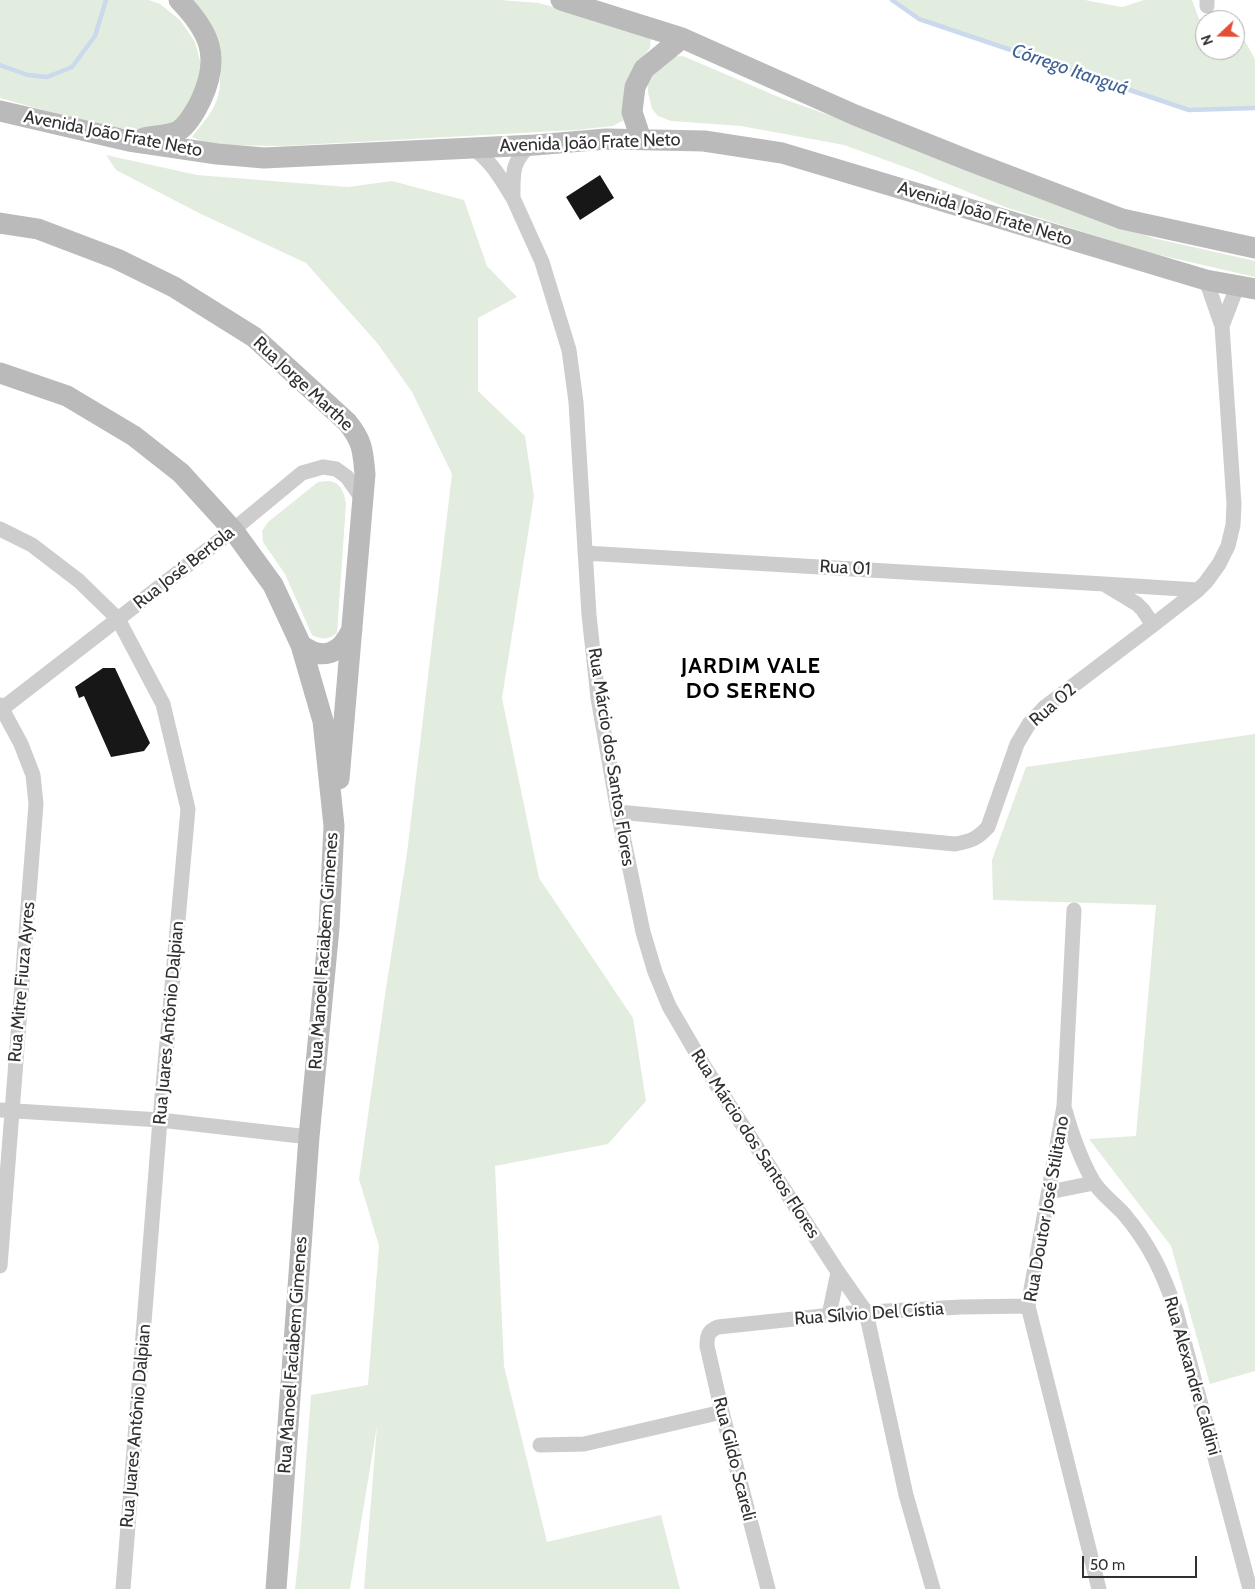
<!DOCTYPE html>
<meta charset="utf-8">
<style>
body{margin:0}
#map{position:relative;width:1255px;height:1589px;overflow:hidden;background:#fff;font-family:Cabin,sans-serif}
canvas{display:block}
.north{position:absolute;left:1195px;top:10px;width:50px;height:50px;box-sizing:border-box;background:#fff;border:1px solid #acacac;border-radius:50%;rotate:249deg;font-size:14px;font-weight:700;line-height:20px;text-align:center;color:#303030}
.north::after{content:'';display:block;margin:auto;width:18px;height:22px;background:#e44e36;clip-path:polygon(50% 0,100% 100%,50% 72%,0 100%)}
.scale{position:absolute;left:1082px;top:1556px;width:115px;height:22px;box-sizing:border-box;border:2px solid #303030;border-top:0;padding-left:6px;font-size:15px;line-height:18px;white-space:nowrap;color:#303030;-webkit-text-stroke:4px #fff;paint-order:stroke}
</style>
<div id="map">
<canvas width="1255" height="1589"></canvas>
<div class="north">N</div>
<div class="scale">50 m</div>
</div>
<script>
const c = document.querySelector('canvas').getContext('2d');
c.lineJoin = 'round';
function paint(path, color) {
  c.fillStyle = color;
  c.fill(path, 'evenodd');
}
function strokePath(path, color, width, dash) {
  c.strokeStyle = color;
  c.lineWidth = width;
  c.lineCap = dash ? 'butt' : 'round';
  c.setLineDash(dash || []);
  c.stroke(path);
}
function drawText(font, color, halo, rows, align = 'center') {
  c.font = font + ' Cabin,sans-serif';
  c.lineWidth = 5;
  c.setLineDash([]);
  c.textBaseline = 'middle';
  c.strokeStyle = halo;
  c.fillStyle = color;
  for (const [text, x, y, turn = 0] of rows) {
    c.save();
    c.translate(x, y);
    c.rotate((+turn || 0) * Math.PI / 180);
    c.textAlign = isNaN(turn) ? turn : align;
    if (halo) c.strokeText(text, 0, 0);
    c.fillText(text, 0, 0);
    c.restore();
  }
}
const green = new Path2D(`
 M0,0H149L160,4L180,20L195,42L200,61V83L195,99L173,123L142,131L96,125L0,98Z
 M193,0H500L539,3L651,34L650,48L632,70L626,119L613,126L576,130L284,146L211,145L192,137C200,126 211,115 216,102C230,70 205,30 193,0Z
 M892,0H1085L1122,7L1144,0H1192L1199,19L1208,20H1205V50H1235V23L1255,59V108L1189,110L919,19Z
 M683,56L781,98L963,163L1153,238L1255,261V277L1151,253L1077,230L1008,208L913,170L844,145L741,126L671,121L658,116L652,109L648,93V81L668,57Z
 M106,155L197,175L348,187L392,181L464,200L487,266L517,297L478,318V391L525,436L534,496L502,698L539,878L633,1018L646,1101L608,1144L495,1166L504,1366L547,1542L661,1515L680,1589H364L377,1426L350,1589H295L300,1543L311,1395L368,1385L379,1246L359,1179L385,995L407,853L452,474L412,392L378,344L306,263L201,214L116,170Z
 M328,481C341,482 344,492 346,504L337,633C328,640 322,640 312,635L285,574L263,542L262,531L268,522L318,482Z
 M1255,734V1371L1210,1384L1171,1246L1089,1139L1136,1136L1156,905L993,900L992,860L1026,767Z`);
const stream = new Path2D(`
 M892,0L919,19L1189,110L1255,108
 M0,65L28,75L47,77L72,67L95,36L106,0`);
const building = new Path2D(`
 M600,175L614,198L580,220L566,197Z
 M103,668H115L150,743L144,751L111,757L84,696L79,698L75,687Z`);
const street = new Path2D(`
 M1207,0V6
 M471,147C491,160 501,179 513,198C513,175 511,161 531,145
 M513,198L542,262L569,350L576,402L589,615L598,698L618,812L643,932L655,972L669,1006L704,1066L838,1272
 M1206,280L1222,326L1237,287
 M0,529L32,545L79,581L118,619L163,704L188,809L160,1120L123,1589
 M585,553L1104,584
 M1153,625L1143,610L1137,604L1104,584L1198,590
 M0,705L21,744L33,775L36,804L0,1266
 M3,708L233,530L302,473L323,467L336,469L347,477L363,500
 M618,812L955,844C971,841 977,839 988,827L1017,744L1029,724L1045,707L1153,625L1198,590L1206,582L1219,564L1228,546L1233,525L1234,504L1222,326
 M1074,910L1064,1106L1028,1306L1099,1589
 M0,1110L160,1120L309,1137
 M1065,1110C1072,1135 1080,1158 1093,1181C1100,1193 1114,1203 1124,1214C1150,1245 1163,1273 1176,1311L1250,1589
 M1049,1192L1094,1183
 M829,1315L838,1272L866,1312L906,1495L933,1589
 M540,1445L584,1444L722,1412
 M768,1589L722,1412L707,1346C707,1336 708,1331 718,1327L851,1313L961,1307L1028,1306`);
const secondary = new Path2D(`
 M561,0L682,38L855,115L970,161L1122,219L1255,248
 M0,111L129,141L217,154L264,158L535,145L606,139L704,141L782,153L1206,280L1255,289
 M144,138C153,136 171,135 178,131C187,126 197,109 201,100C221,57 210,32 179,0
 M641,139L632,112L635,87L644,69L682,38
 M0,223L38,229L117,259L174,287L254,337L347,422C362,440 363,450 365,474L339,779
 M0,373L67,396L134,436L181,473L233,530L273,585L301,645L323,721L334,826L329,928L309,1137L276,1589
 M301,645C324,662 341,653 352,629`);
const streetNames = [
 ["Avenida João Frate Neto",113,134,11],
 ["Avenida João Frate Neto",590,143,-2],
 ["Avenida João Frate Neto",985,214,17],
 ["Rua Jorge Marthe",303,384,43],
 ["Rua José Bertola",184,568,-38],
 ["Rua 01",845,568,3],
 ["Rua 02",1053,705,-41],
 ["Rua Márcio dos Santos Flores",611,757,81],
 ["Rua Manoel Faciabem Gimenes",324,951,-86],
 ["Rua Mitre Fiuza Ayres",22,982,-85],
 ["Rua Juares Antônio Dalpian",169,1023,-85],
 ["Rua Márcio dos Santos Flores",755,1144,57],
 ["Rua Doutor José Stilitano",1047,1209,-80],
 ["Rua Sílvio Del Cístia",869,1314,-4],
 ["Rua Manoel Faciabem Gimenes",293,1355,-86],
 ["Rua Alexandre Caldini",1192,1376,74],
 ["Rua Juares Antônio Dalpian",136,1426,-85],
 ["Rua Gildo Scareli",734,1459,76]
];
const waterNames = [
 ["Córrego Itanguá",1070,70,19]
];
const districtNames = [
 ["JARDIM VALE",751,667],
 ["DO SERENO",751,692]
];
paint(green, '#e3eddf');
strokePath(stream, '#cbd9ec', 4.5);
paint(building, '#171717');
strokePath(street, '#cdcdcd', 15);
strokePath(secondary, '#bababa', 21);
drawText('18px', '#303030', '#fff', streetNames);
drawText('italic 19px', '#3e6093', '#fff', waterNames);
c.letterSpacing = '1px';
drawText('bold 22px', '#000', '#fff', districtNames);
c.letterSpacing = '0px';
</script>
